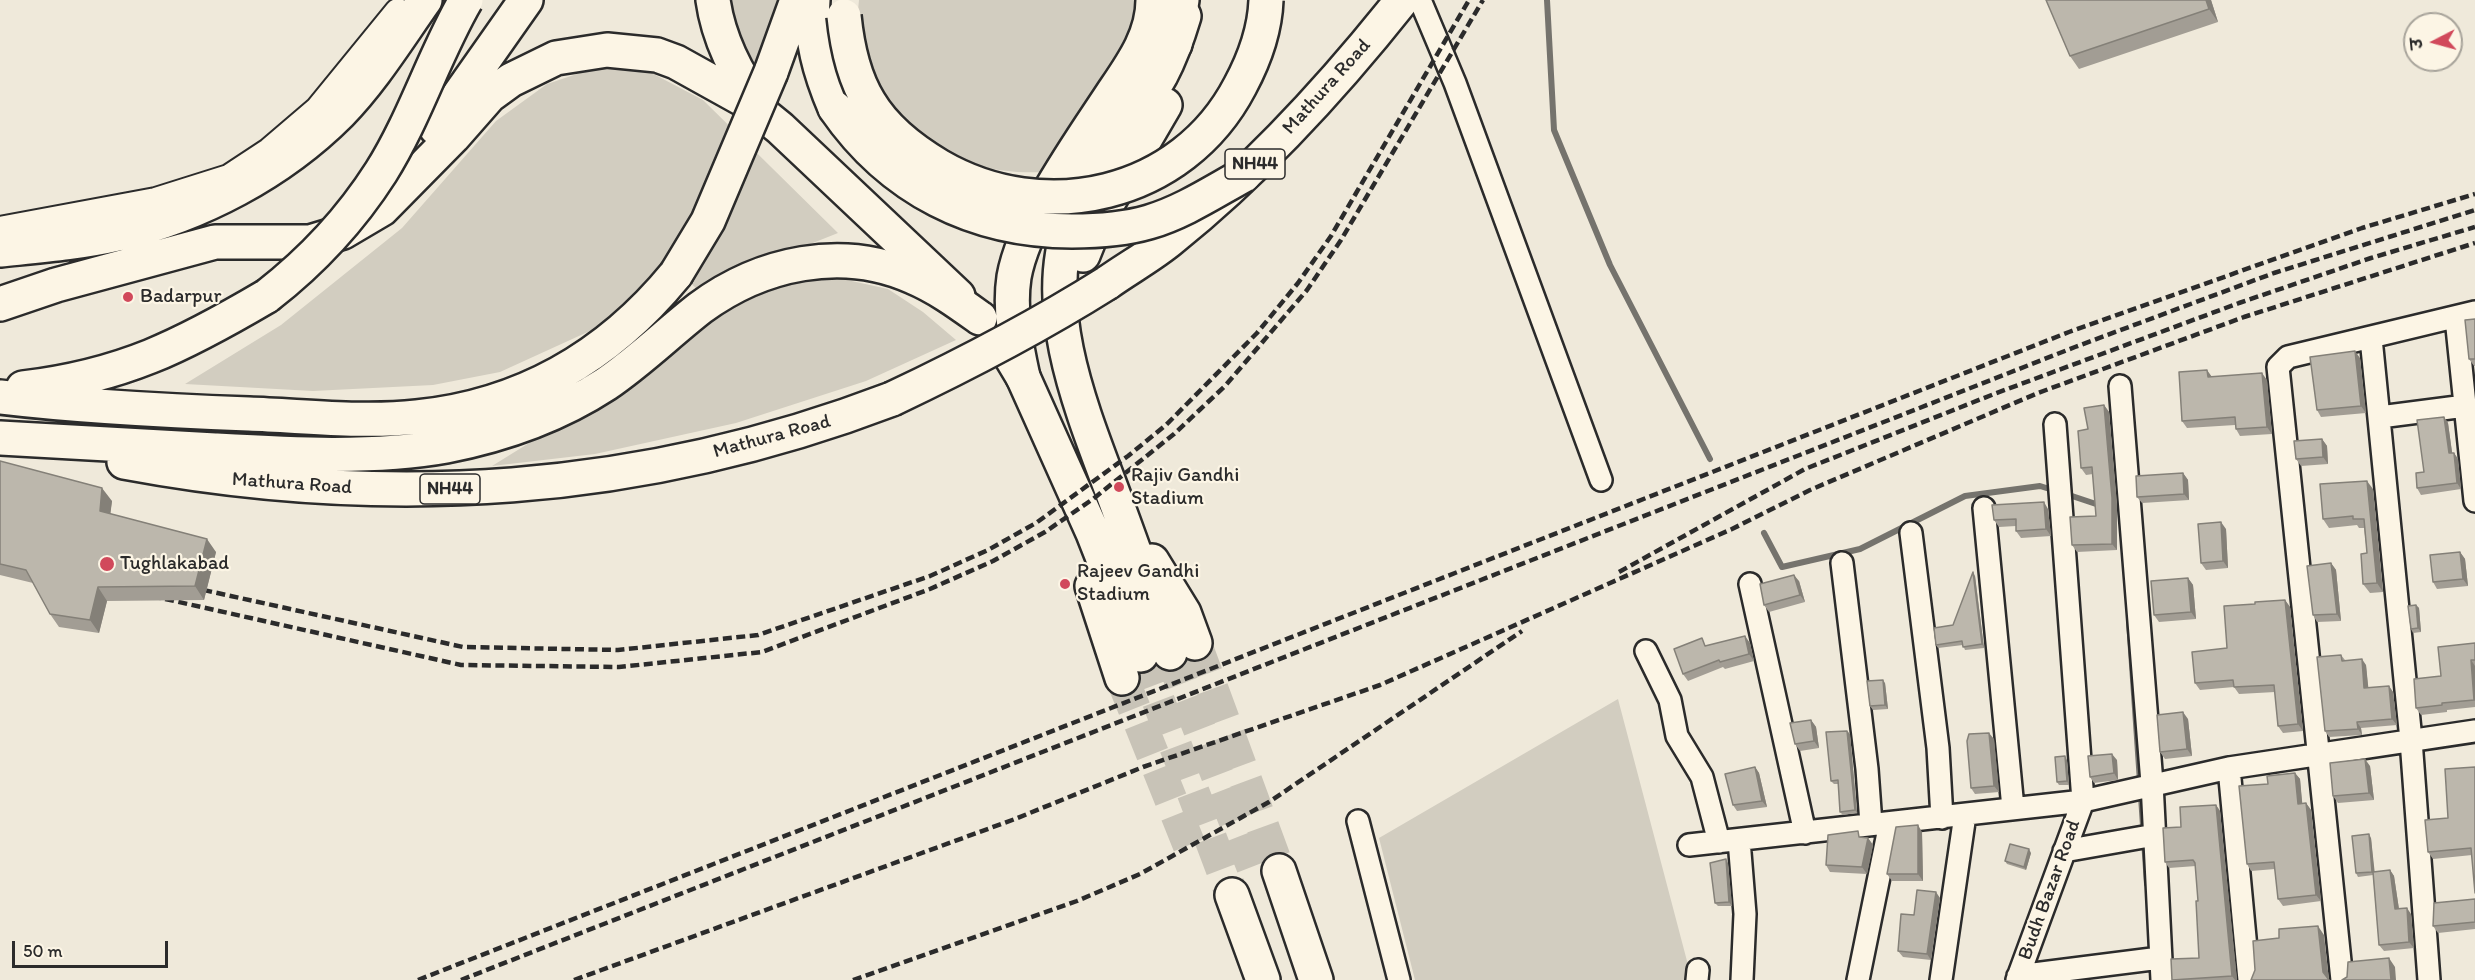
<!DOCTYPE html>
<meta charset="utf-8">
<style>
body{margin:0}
#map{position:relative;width:2475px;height:980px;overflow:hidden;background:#efe9da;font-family:Itim,"Playpen Sans Deva",sans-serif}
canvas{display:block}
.north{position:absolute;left:2403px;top:12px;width:60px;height:60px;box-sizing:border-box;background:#fcf5e5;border:2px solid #a8a49b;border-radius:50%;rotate:264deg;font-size:16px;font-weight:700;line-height:24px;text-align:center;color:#2b2b2b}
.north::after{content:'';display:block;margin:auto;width:21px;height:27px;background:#d1495b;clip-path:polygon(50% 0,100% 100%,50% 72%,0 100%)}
.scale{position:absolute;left:12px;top:941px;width:156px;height:27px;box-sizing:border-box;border:3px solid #2b2b2b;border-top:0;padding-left:8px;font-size:18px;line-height:21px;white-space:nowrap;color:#2b2b2b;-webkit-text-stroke:4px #fcf5e5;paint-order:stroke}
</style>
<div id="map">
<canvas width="2475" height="980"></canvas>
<div class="north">उ</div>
<div class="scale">50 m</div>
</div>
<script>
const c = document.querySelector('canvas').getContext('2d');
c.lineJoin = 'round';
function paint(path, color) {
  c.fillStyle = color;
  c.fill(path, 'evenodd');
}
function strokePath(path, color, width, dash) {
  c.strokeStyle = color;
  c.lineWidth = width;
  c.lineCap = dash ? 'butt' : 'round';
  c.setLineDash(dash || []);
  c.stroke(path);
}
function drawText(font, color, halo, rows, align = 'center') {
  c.font = font + ' Itim,sans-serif';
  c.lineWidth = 4.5;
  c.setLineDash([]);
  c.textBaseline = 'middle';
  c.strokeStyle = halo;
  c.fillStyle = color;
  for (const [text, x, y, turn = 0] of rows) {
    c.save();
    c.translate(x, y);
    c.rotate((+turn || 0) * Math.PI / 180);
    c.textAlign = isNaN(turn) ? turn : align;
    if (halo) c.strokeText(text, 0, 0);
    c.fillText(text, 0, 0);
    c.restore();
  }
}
const green = new Path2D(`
 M726,0H782L756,72L735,34Z
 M859,0H1139C1137,49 1074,129 1047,172C1022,173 998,172 974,164C906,142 850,73 859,0Z
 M601,66L644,69L703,100L838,233L697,289L666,261L625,310L592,330L500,372L433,385L313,391L185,384L281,325L402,228L496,121L547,84Z
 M838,278L888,289L923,312L956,340L866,381L736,423L595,454L492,466L600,399L740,298L789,283Z
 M1618,699L1692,980H1415L1379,838Z`);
const stream = new Path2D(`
 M1547,0L1554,130L1610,265L1710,459
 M2066,494L2102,506
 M1764,533L1782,567L1860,549L1965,496L2040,486L2056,491
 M2129,621L2147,884`);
const primaryTunnel = new Path2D(`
 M1195,643L1279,871
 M1170,653L1258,880
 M1141,655L1232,895
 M1122,678L1194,857`);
const minor = new Path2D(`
 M1420,0L1455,83L1601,480
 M2456,318L2475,501
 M2371,338L2411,740L2429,980
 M2120,386L2152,783L2162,980
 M2380,417L2465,406
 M1984,508L2013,808
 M1911,533L1938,748L1942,818
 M1842,563L1867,769L1871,824
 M1750,584L1805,833
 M1646,651L1670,700L1677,736L1702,777L1719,842
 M2229,768L2249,980
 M1358,821L1399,980
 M1739,840L1745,914L1742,980
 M1689,845L2083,801L2229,768L2475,731
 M2064,851L2155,835
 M2018,976L2160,958
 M1697,980L1698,970
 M1858,980L1890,823
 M1941,980L1965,815
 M2017,980L2083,801L2055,424
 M2342,980L2278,367L2288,357L2475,312`);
const tertiary = new Path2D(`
 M0,230L156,201L229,178L270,151L318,110L398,12`);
const primary = new Path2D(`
 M713,0C718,36 736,76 760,104
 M436,128L526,0
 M0,250C39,246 79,243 118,234C200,215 280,173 340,113C373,79 398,38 425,0
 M1083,255L1095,225L1165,105
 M0,304L56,285L215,242H310L343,232L382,209L453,137L489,96L511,80L556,58L607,50L657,55L676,62L748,102L780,128L958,296
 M1008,352L1023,377L1093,533L1141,655
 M1152,561L1184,613L1195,643
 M1092,586L1122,678
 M1170,653C1153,604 1136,556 1118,507C1087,422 1037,313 1071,222C1092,169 1133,125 1161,75C1171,56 1178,36 1184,16
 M1279,871L1316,980
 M1232,895L1263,980`);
const trunk = new Path2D(`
 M813,0C810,38 820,73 835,108
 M1175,44L1182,0
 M771,72L797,0
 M1107,283C1128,268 1152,255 1171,239C1258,169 1333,87 1402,0
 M1023,377C1016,345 1009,310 1014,277C1024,220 1082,140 1114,91C1133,63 1153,35 1153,0
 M23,388C123,376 182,346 267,296
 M0,397C83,407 166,411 249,414C305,416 362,423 417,417C524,406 609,356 676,274
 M0,438C72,442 143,446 215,450C287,454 375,459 446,446C503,435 557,416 606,384C640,361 668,333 700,308C761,263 842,245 913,277C937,287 959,303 980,318
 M124,462C387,511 641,495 892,399`);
const rail = new Path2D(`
 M1619,572L1805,469L1994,394L2239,303L2371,258L2475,227
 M190,587L463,647L618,650L758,635L930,576L988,550L1036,523L1128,456L1166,425L1257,333L1298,283L1331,236L1469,0
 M152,596L461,665L619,667L762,652L930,589L993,561L1045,532L1093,499L1174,434L1225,386L1307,290L1341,240L1483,0
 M418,980L2069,332L2362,228L2475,194
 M461,980L2075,347L2274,273L2475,210
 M574,980L1015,819L1143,767L1380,685L1732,529L1810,490L2038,393L2244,317L2475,243
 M853,980L1077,901L1140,874L1269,802L1522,631`);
const trunkBridge = new Path2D(`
 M844,16C847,46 853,76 869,102C885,129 912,150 939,166C1044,227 1182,197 1240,86C1254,60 1265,30 1266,0
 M835,108C891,189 974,231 1072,231C1097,231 1125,229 1149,222C1183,212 1213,192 1244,175
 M676,274L708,221L771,72
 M267,296C312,261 351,219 381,172C415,118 434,55 466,0
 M892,399C966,364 1037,327 1107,283`);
const wall = new Path2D(`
 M2046,0H2211L2218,22L2079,69L2070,56Z
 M2475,319V366H2474L2469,359Z
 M2360,358L2366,413L2321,417L2317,410Z
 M2267,380L2272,434L2240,436L2236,429L2235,425L2187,428L2182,421Z
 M2104,405L2109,412L2117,505V550L2077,552L2072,545L2096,516L2093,474L2086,475L2081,468L2088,429Z
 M2444,417L2448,423L2452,453H2454L2458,459L2461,489L2421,495L2417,488L2424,472Z
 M2322,439L2327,446L2328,464L2301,466L2296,459Z
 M0,461L112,501L110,514L216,552L204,600L107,601L99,633L59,627L50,614L33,583L0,575Z
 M2183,473L2188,480L2189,500L2142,503L2137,497Z
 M2373,489L2383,592L2370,593L2363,584L2367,553L2364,528H2359L2357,525L2329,528L2323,519Z
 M2048,509L2051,536L2021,538L2016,531V526L1999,527L1994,520Z
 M2226,529L2228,568L2206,570L2201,563Z
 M2460,552L2465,559L2468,586L2437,589L2433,582Z
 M2331,563L2336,570L2341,621L2317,622L2313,615Z
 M1975,576L1984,648L1965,650L1963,645L1938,648L1936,645L1953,625Z
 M2188,578L2193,585L2196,619L2159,622L2154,615Z
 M1799,581L1805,602L1769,612L1764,605Z
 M2285,600L2290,607L2303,731L2283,733L2278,726L2275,692L2239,694L2234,687L2200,690L2195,683L2227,648L2255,604Z
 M2416,605L2419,608L2421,632L2413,633L2411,629Z
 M1750,643L1754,661L1725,669L1723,667L1688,681L1683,674L1707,646Z
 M2475,643V707L2447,710V712L2421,715L2416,708L2441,676Z
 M2341,655L2345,660L2366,665L2368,688L2389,686L2393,692L2397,725L2361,728L2362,735L2329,737L2325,731Z
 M1885,683L1888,709L1873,710L1870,706Z
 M2188,719L2192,756L2165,759L2160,752Z
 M1811,720L1816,727L1819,748L1800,751L1795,744Z
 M1847,731L1850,734L1857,813L1843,815L1840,812L1839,784H1834L1831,781Z
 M1994,739L1999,792L1975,794L1971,788Z
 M2067,760L2069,785H2059L2057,782Z
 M2117,760L2118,780L2094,783L2090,777Z
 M2370,766L2374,800L2338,803L2333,796Z
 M1755,767L1759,773L1767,807L1737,811L1733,805Z
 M2475,767L2472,855L2433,859L2428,852L2448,818Z
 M2295,773L2300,779L2302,804L2306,803L2311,810L2321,901L2283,906L2278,899L2275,869L2251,871L2247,864L2268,784Z
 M2216,805L2220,811L2237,980H2173L2199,958L2198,901L2196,866L2169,868L2165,862L2181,827Z
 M1922,832L1923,881H1892L1887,874Z
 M1862,838H1868L1873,845L1867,874L1830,872L1826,865Z
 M2371,838L2374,872L2390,870L2394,876L2399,909L2411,914L2414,948L2384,951L2379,945L2373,875L2358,877L2356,873Z
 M2031,853L2026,870L2007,864L2005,861Z
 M1728,863L1732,906H1718L1715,903Z
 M1940,898L1931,960L1903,957L1898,951L1914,915Z
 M2475,899V929L2438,933L2433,926Z`);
const shadedWall = new Path2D(`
 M2206,0H2211L2218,22L2209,9Z
 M2355,351L2360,358L2366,413L2361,406Z
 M2207,370L2212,377H2208Z
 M2262,373L2267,380L2272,434L2267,427Z
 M2104,405L2109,412L2117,505V550L2112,544Z
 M2444,417L2448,423L2453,459L2449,453Z
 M2322,439L2327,446L2328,464L2323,457Z
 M2454,453L2458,459L2461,489L2457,483Z
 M2183,473L2188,480L2189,500L2184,494Z
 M2367,481L2373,489L2383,592L2377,583Z
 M102,488L112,501L109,525L100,511Z
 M2044,502L2048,509L2051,536L2046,529Z
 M2221,522L2226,529L2228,568L2223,561Z
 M207,539L216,552L204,600L195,586Z
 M2460,552L2465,559L2468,586L2463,579Z
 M2331,563L2336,570L2341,621L2337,614Z
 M1973,572L1975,576L1984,648L1982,644Z
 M1794,575L1799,581L1805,602L1800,595Z
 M2188,578L2193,585L2196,619L2191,612Z
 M98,587L107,601L99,633L90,620Z
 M2285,600L2290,607L2303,731L2298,724Z
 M2416,605L2419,608L2421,632L2418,628Z
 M1745,636L1750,643L1754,661L1749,654Z
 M2362,659L2366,665L2369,694L2364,688Z
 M2471,660L2475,666V701L2474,700Z
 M1883,680L1885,683L1888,709L1885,705Z
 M2389,686L2393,692L2397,725L2392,719Z
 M2183,712L2188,719L2192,756L2187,749Z
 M1811,720L1816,727L1819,748L1814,741Z
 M2357,722L2361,728L2362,735L2358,729Z
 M1847,731L1850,734L1857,813L1855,810Z
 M1989,733L1994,739L1999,792L1994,786Z
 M2112,754L2117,760L2118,780L2114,773Z
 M2065,756L2067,760L2069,785L2067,781Z
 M2365,759L2370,766L2374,800L2369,793Z
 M1755,767L1759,773L1767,807L1762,801Z
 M2295,773L2300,779L2303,811L2298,804Z
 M2306,803L2311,810L2321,901L2316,895Z
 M2216,805L2220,811L2237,980H2235L2232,976Z
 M1918,825L1922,832L1923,881L1918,874Z
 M2369,834L2371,838L2375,875L2372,872Z
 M1868,838L1873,845L1867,874L1862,867Z
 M2029,849L2031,853L2026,870L2024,867Z
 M1726,859L1728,863L1732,906L1729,902Z
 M2390,870L2394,876L2400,916L2395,909Z
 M1936,892L1940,898L1931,960L1927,954Z
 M2407,908L2411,914L2414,948L2409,942Z
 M2318,926L2324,935L2329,980L2323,972Z
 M2389,958L2395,967L2396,980H2391Z`);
const building = new Path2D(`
 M2046,0H2206L2209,9L2070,56Z
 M2475,319V359H2469L2465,320Z
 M2355,351L2361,406L2317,410L2310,357Z
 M2207,370L2208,377L2262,373L2267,427L2236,429L2235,417L2182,421L2179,372Z
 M2104,405L2112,498V544L2072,545L2070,517L2096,516L2092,467L2081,468L2078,431L2088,429L2084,408Z
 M2444,417L2449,453H2454L2457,483L2417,488L2416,473L2424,472L2417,420Z
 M2322,439L2323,457L2296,459L2294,441Z
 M0,461L102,488L100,511L207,539L195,586L98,587L90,620L50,614L26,570L0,564Z
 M2183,473L2184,494L2137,497L2136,476Z
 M2367,481L2377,583L2363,584L2361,554L2367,553L2364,519H2353V516L2323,519L2320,484Z
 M2044,502L2046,529L2016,531V519L1994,520L1992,505Z
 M2221,522L2223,561L2201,563L2198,524Z
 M2460,552L2463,579L2433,582L2430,555Z
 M2331,563L2337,614L2313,615L2307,566Z
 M1973,572L1982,644L1963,647L1962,641L1936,645L1934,628L1953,625Z
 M1794,575L1800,595L1764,605L1760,584Z
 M2188,578L2191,612L2154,615L2151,581Z
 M2285,600L2298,724L2278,726L2274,685L2234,687L2233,680L2195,683L2192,652L2227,648L2224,606L2255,604V602Z
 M2416,605L2418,628L2411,629L2408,606Z
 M1745,636L1749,654L1720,662L1719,660L1683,674L1674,649L1702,638L1705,646Z
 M2475,643V660H2471L2474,700L2442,703V705L2416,708L2414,679L2441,676L2438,647Z
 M2341,655L2342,661L2362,659L2364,688L2389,686L2392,719L2357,722L2358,729L2325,731L2317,657Z
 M1883,680L1885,705L1870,706L1867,681Z
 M2183,712L2187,749L2160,752L2157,715Z
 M1811,720L1814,741L1795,744L1790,723Z
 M1847,731L1855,810L1840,812L1838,780L1831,781L1826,732Z
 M1989,733L1994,786L1971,788L1967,741L1969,734Z
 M2112,754L2114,773L2090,777L2088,756Z
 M2065,756L2067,781L2057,782L2055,757Z
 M2365,759L2369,793L2333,796L2330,763Z
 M1755,767L1762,801L1733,805L1725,774Z
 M2475,767V893L2471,848L2428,852L2425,820L2448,818L2445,769Z
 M2295,773L2298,804L2306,803L2316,895L2278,899L2274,862L2247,864L2239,786L2268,784L2267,776Z
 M2216,805L2232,976L2172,980L2171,959L2199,958L2196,901H2198L2195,863L2193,860L2165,862L2163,828L2181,827L2180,807Z
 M1918,825V874H1887L1896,827Z
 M1858,831L1859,837L1868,838L1862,867L1826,865L1828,835Z
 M2369,834L2372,872L2356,873L2352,836Z
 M2010,844L2029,849L2024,867L2005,861Z
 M1726,859L1729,902L1715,903L1710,863Z
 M2390,870L2395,909L2407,908L2409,942L2379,945L2373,872Z
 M1917,890L1936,892L1927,954L1898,951L1901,914L1914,915Z
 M2475,899V922L2433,926L2434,903Z
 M2318,926L2323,972L2329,980H2251L2255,970L2253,941L2279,938V929Z
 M2389,958L2391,980H2342L2347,977L2348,962Z`);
const markers = [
 [128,297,6,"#d1495b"],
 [1119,487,6,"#d1495b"],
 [107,564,8,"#d1495b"],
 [1065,584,6,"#d1495b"]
];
const shields = [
 [1255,164,60],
 [450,489,60]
];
const shieldNames = [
 ["NH44",1255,164],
 ["NH44",450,489]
];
const streetNames = [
 ["Mathura Road",1327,87,-48],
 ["Mathura Road",772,437,-15],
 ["Mathura Road",292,484,4],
 ["Budh Bazar Road",2050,890,-70]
];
const poiNames = [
 ["Badarpur",140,297],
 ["Rajiv Gandhi",1131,476],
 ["Stadium",1131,499],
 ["Tughlakabad",120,564],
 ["Rajeev Gandhi",1077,572],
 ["Stadium",1077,595]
];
paint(green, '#d2cdc0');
strokePath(stream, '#75736d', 6);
strokePath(primaryTunnel, '#c8c3b7', 33, [33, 16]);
strokePath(minor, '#2b2b2b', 26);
strokePath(tertiary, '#2b2b2b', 30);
strokePath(primary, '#2b2b2b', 38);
strokePath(trunk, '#2b2b2b', 38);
strokePath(minor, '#fcf5e5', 21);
strokePath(tertiary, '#fcf5e5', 26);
strokePath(primary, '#fcf5e5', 33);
strokePath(trunk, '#fcf5e5', 33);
strokePath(rail, '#2b2b2b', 4.5, [9, 4.5]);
strokePath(trunkBridge, '#2b2b2b', 38, []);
strokePath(trunkBridge, '#fcf5e5', 33);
paint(wall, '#a29d94');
paint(shadedWall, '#848078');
paint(building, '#bcb7ac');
strokePath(building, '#848078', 1.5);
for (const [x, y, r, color] of markers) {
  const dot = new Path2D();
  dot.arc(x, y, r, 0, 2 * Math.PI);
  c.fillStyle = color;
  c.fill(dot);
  strokePath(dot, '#fcf5e5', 2);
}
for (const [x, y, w] of shields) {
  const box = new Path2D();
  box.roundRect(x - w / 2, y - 15, w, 30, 4.5);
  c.fillStyle = '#fcf5e5';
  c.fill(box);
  strokePath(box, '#2b2b2b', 1.5);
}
drawText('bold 18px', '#2b2b2b', null, shieldNames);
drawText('20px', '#2b2b2b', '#fcf5e5', streetNames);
drawText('20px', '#2b2b2b', '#fcf5e5', poiNames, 'left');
</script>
